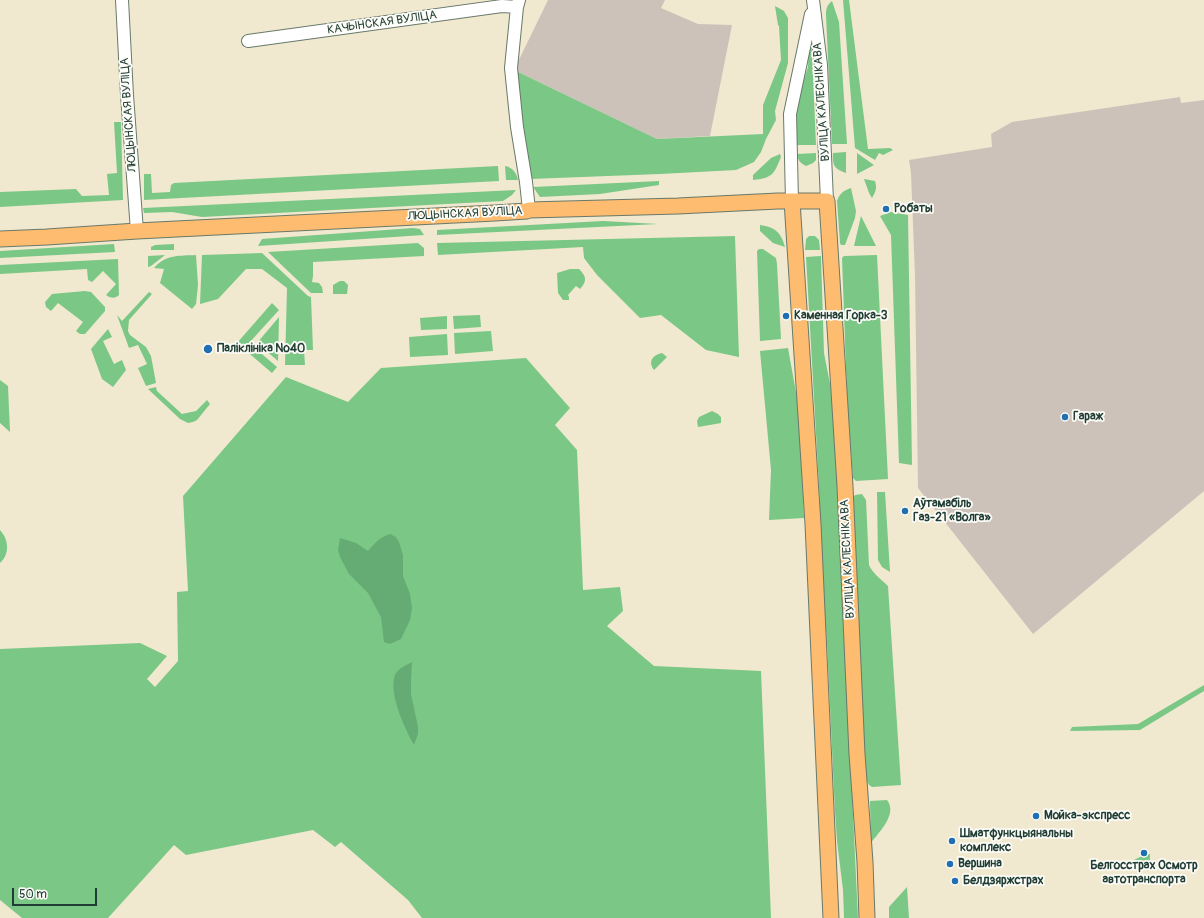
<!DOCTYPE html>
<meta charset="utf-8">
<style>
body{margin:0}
#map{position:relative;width:1204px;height:918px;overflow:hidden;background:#f0e9cf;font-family:Pangolin,sans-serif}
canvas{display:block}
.scale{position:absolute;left:12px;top:888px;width:85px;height:18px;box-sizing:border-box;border:2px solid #1f3d34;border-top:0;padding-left:5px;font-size:12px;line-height:14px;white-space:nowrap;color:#1f3d34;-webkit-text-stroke:3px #fdfcf7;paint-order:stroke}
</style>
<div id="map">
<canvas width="1204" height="918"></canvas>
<div class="scale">50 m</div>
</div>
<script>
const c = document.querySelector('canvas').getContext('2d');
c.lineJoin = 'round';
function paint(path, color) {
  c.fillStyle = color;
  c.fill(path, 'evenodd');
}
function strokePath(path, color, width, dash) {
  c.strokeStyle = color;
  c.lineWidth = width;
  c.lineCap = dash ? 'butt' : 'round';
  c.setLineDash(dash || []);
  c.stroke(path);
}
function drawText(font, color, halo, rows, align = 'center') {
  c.font = font + ' Pangolin,sans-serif';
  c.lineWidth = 3.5;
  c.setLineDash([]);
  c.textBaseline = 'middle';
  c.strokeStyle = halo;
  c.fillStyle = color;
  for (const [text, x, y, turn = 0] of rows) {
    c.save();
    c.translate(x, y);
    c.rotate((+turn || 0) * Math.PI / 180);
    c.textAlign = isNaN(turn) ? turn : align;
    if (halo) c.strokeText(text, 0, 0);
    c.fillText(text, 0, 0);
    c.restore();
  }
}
const industrial = new Path2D(`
 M548,0H665L661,8L698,24L732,25L710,136L657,139L514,70Z
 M1180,97L1181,103L1204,100V491L1033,634L918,488L915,276L911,173L909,160L992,147L991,134L1012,122Z`);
const green = new Path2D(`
 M843,0H849L868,149L890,148L893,150L883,155L879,153L875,160L855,148Z
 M832,1L839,22L847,144H832L826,15C826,9 827,5 832,1Z
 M775,6L784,11L788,18V63L775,111L776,120L766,139L761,152L754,162L736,170L660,174L530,179L514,70L657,139L763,134V105L781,60L779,26L778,25Z
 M811,30L816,145H796V104L808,67L809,34Z
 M114,122H121L123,200L0,207V192L76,189L82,196L109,195L107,174L117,173Z
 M846,152V173C835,169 832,166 833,153Z
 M816,153V160L813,163L806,166C800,163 798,160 797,154Z
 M857,153L874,165L857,174Z
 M780,154L781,157C774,174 773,178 753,180V175L771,158Z
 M498,166L499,181L144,200V174H151L152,193L170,192L171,185L174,183Z
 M505,166C512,167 517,173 518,180H506Z
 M864,179L875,181C877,188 876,191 872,198L869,193Z
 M659,181V185L600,194L540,197L533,187Z
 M851,188L856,211L855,218L845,245H841L840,243L837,201C840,193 843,191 851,188Z
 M516,190L512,195L503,201L202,217L172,212L144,213L143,208Z
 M891,212L908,215L912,465L899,463L891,235L880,216Z
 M861,216L876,246H854Z
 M603,221L658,224L437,235V230Z
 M760,225C775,227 781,232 785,247L773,243L760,231Z
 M413,228L420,229L424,235L258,246L262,239Z
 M735,236L739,357L706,350L661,315L640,318L597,275L584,258L583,247L438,255L437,243Z
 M809,236H815L819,240L820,250H805L806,239Z
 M418,243L424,248V256L313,262V276L312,282L319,283L322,287L323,293H311L268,252Z
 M114,244L115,252L0,258V251Z
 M174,244V250H151V247L155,245Z
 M759,249H763L776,258L777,264L781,339L760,341L757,251Z
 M262,253L308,296L311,297L313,350H304L305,365H285L287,288L262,269H246L218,299L200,304L202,255Z
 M165,255L151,266L148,267V256Z
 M196,255L198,285L196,304L192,309L160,283L164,269L154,268C166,254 179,256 196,255Z
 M877,255L888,479L856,481L853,478L852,467L847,396L842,258L844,256Z
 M821,256L824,353L833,399L858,918H844L843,890L837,841L835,811L827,643L823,590L819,486L806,257Z
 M118,259L119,295C115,299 110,298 106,295L116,284L103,271L92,282L88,280L87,269L0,274V265Z
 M570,269H579C587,277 587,281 580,289L576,286L568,295L569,297V300H563L558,293L557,273Z
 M340,281H344L348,285L347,294H333V285Z
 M85,291L91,292L105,307V311L85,334H80L76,331L83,322L58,303L51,311L46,307L45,302L52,294Z
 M149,292L152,294L129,320L128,331L130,335L146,347L151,356L156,383L146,386L138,368L147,364L138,345L129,348L117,315L122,321Z
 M272,303L279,310L249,343L277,367L272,373L237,343Z
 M480,315L481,327L454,329L453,316Z
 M447,316V329L421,330L420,318Z
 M279,317L278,361L257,343Z
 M108,329L112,337L103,341L114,364L122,360L126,370L113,387L102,379L91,349Z
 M491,331L493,351L455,354L454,333Z
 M447,334L448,355L410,357L409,337Z
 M788,348L799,409L804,518L769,520L771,470L760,351Z
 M662,353L667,357L654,370C648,362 652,355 662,353Z
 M526,358L570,408L555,425L577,450L583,590L620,587L623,611L607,626L654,666L761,671L771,918H422L408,900L341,842L335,847L313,830L186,855L174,845L108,918H22L0,900V649L140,643L167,656L147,679L155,687L178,661L177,592L188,591L183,496L286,377L348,402L381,368Z
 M0,380L8,386L10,432L0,423Z
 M156,387L157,391L182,414L196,411L207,400L210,404L197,420L193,422L188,423L180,419L148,389Z
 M712,411L718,414L721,417V423L698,427L697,421L699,417Z
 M877,492H885L890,572L882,567L878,560Z
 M862,494L866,500L869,565C873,574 881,579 888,586L901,785L872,787L869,785L867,781L866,773L859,686L851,501L855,495Z
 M0,530C9,540 10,554 0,563Z
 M1204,685V691L1140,730L1070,731L1072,727L1138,724Z
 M887,800C898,814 879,832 871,843L870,801Z
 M1146,854H1150V865L1133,863L1134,860Z
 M907,887L909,918H889V907Z`);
const forest = new Path2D(`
 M390,534L396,537L399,542L403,555V576L410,594L412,608L410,620L401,639L390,644L384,642L381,617L368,593L349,574L340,557L338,550L340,538L356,543L368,551C376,542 379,538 390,534Z
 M412,662L411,681V694L418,727V734L414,745C405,729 388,693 395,675C398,668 407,665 412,662Z`);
const minor = new Path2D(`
 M122,0L127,95L137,231
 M519,0L517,7L511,68L517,127L526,182L529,210
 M813,0L821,65L827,201
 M248,41L502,6L517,7
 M792,201L790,114L811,14`);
const major = new Path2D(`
 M792,201L813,524L831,918
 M0,239L47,237L137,231L495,213L527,211L529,210L678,206L778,201H827L845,486L857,754L865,862L867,918`);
const markers = [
 [886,209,4,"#1f6fb2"],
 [786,316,4,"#1f6fb2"],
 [208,349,5,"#1f6fb2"],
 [1065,417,4,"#1f6fb2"],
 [905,511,4,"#1f6fb2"],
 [1036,816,4,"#1f6fb2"],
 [952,841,4,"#1f6fb2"],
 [1144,853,4,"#1f6fb2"],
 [950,864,4,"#1f6fb2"],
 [955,881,4,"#1f6fb2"]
];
const streetNames = [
 ["КАЧЫНСКАЯ ВУЛІЦА",382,23,-8],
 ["ВУЛІЦА КАЛЕСНІКАВА",822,102,-94],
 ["ЛЮЦЫНСКАЯ ВУЛІЦА",129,115,-94],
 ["ЛЮЦЫНСКАЯ ВУЛІЦА",465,214,-3],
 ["ВУЛІЦА КАЛЕСНІКАВА",848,559,-93]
];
const poiNames = [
 ["Робаты",894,209],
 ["Каменная Горка-3",794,316],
 ["Паліклініка №40",217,349],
 ["Гараж",1073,417],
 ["Аўтамабіль",913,504],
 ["Газ-21 «Волга»",913,518],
 ["Мойка-экспресс",1044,816],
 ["Шматфункцыянальны",960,834],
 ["комплекс",960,848],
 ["Вершина",958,864],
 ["Белгосстрах Осмотр",1144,866,"center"],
 ["автотранспорта",1144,880,"center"],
 ["Белдзяржстрах",963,881]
];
paint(industrial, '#cdc2b9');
paint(green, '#7bc786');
paint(forest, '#64ac73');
strokePath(minor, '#68796a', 14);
strokePath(major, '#68796a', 17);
strokePath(minor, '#fff', 12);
strokePath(major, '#fdbc70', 15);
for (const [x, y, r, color] of markers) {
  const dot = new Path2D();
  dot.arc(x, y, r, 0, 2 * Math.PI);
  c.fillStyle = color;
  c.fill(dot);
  strokePath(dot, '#fdfcf7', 1.5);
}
drawText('12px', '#1f3d34', '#fdfcf7', streetNames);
drawText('bold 12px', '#1f3d34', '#fdfcf7', poiNames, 'left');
</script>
